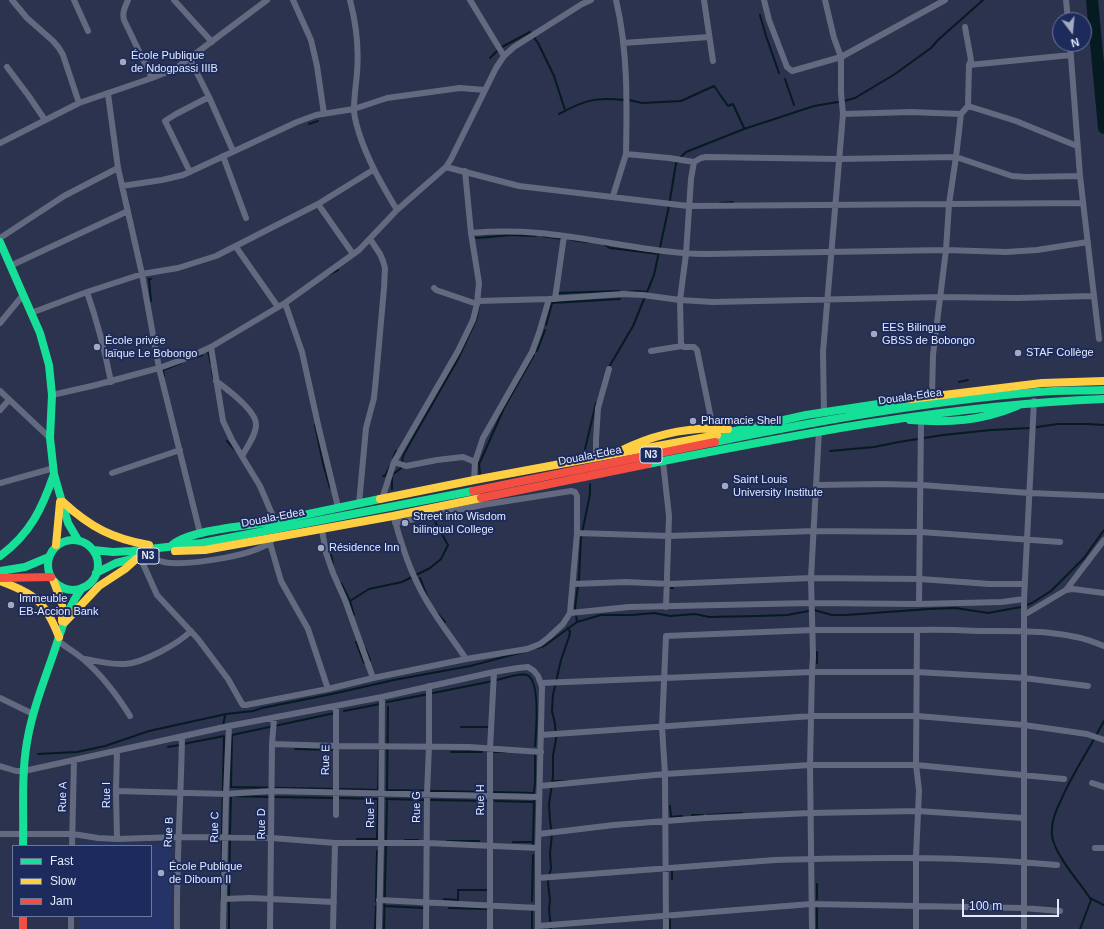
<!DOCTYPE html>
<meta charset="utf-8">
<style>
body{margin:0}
#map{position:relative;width:1104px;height:929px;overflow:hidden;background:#2b334e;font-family:Helvetica,sans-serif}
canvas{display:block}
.legend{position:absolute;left:12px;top:845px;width:140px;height:72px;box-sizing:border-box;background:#1d2b5c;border:1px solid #6c779c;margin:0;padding:5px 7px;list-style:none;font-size:12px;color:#e2eafd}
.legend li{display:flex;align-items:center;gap:8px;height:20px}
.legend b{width:20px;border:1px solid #6c779c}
.north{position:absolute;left:1052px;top:12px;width:40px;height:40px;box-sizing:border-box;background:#1d2b5c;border:1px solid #6c779c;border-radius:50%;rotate:164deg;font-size:11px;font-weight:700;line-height:16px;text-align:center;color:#e2eafd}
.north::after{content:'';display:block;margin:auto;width:14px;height:18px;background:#a2aac0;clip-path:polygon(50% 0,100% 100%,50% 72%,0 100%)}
.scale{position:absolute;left:962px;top:899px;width:97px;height:18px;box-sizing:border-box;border:2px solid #e2eafd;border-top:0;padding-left:5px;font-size:12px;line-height:14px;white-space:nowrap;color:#e2eafd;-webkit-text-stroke:3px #1d2b5c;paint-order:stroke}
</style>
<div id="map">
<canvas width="1104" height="929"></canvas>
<ul class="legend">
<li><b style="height:5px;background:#16e098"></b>Fast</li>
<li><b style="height:5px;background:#ffcf43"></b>Slow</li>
<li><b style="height:5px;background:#f24e42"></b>Jam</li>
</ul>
<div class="north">N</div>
<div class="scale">100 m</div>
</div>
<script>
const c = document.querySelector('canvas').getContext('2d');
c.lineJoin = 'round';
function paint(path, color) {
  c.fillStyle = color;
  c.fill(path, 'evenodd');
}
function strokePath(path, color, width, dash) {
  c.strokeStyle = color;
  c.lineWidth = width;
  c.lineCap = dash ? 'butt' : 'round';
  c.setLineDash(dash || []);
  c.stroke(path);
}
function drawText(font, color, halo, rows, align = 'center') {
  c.font = font + ' Helvetica,sans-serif';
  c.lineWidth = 4;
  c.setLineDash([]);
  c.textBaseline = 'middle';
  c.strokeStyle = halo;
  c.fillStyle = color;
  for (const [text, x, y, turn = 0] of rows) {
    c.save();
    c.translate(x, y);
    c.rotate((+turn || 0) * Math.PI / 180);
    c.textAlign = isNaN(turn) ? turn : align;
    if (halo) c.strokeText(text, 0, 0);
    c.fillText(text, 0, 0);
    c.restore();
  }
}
const built = new Path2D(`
 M80,843L172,845L171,929H79V916H151V846H80Z`);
const stream = new Path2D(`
 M760,15L766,36L779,73
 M490,58L500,48L530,32L538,43L554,76L565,110
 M785,79L794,105
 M629,100L642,103L681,101L714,86L728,106L733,104L744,128
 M559,114C585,100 595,97 624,100
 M309,124L318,121
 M680,158L686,152L744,129L814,106L844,101L855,98L895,74L931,48L938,40L983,0
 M720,203L733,202
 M543,236L562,239
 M473,237L478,238L511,235L536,236
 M572,240L586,242H590
 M605,245L610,248L659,254
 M328,275L338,270
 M628,292L637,291L647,292
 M558,293L619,291
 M151,301L149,279H151
 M546,325L552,303L620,299
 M208,351L211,364
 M537,351L545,330
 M191,359L202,355
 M609,367L633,326L654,275L669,206L676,163L678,162
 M212,368L213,377
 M164,376L163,370L181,363
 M959,382L968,380
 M315,425L323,463L330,488
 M227,441L236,451
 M585,449L596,403
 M830,451L874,447L899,442L943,435L991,430L1030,428L1058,424H1088L1104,425
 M393,458L396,451
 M480,462L504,408L534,355
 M479,463L480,476
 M383,476H385L390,466
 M392,489V475L401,468L403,456L410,443L458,359L476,320L479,306
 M331,555L333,564
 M416,575L430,568L441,559L448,545L433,518
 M420,578L427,596
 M341,583L350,601L354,615
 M661,585L666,588H673
 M350,601L369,589L402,582L412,577
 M437,613L445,622
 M577,622L575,608L579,578L581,538L590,494V484
 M356,642L364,663
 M365,648L370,660
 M537,648L544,646L577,622L601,615H632L654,613L670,616L695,614L709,617L758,616L787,615L814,610L832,615H846L929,609L955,608L988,613L1021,607L1032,603L1051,591L1084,558L1104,530
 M817,652V663
 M497,680C504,678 521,673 527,675C541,680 536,733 535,746
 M433,693L493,681
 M387,702L429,694
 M388,707L387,790L488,792
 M344,711L380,704
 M335,713L232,735L231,787L335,789
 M223,725L225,716
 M461,727H490
 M183,744L224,736L222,834
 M168,747L180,745
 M295,749L334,750
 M451,752H482
 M494,752H505
 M38,754L77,752L105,746L149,731L226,714L253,711L262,708L332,694L394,680L470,666L523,652
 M535,781V754
 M554,781H567
 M338,789L378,790
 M378,790L379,751
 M494,792L534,793
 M534,792L535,782
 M233,796L270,797
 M275,797L333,798
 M338,798L377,799
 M386,799L425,800
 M431,800L488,801
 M495,801L534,802
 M670,806L671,817L682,816
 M692,815H703
 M708,815L742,813
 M230,833L231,796
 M357,839H377
 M405,840H418
 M377,841L378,799
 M447,841H479
 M513,842H533
 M533,844L534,801
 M672,868V879
 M817,884V899
 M229,896L230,840
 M1090,898L1104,905
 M221,899L222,839
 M444,899L458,900V890H488
 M532,901L533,855
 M376,902L377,851
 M385,906L425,908
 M449,908L488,909
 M817,908V929
 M670,917V929
 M229,929V900
 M375,929L376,906
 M384,929L387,800
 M532,929V909
 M551,929L549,909L550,900L548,883L549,875L551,869L550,853L552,834L550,821L549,804L553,777V756L556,739L555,724L552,711L553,695L561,660L569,637L570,632L568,628
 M1080,929L1091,900C1080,882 1064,867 1055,846C1053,841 1051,835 1052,829C1052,819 1057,808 1061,800C1073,772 1090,748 1104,721`);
const river = new Path2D(`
 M1092,0L1104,128`);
const street = new Path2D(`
 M12,0L27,18L53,41L59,48L63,55L79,103
 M74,0L88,31
 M128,0C125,7 122,12 124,20L152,78
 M174,0L212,42
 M293,0L311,40L317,66L324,114
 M350,0C356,23 359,49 357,73C356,85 354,97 354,109C354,118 357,126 359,133C368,161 382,185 397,210
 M470,0L504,56
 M616,0C628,50 627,103 626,154
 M704,0L713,61
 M764,0L769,20L787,67L792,71L841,57L945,0
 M1066,0L1068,20
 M623,43L709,37
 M1070,44L1080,176L1099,339
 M190,59L209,97L233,151
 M969,65L1071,55
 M7,67L28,95L45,120
 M108,94L118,168L142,274L159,368L200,533
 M968,106L1016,121L1077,146
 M843,114L911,112L961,114
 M0,143L79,103L152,78L175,69L267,0
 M223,156L246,218
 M446,167L519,186L688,206L1082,203
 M190,172L165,121L176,114L209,97
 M122,186L162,180L183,175L297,122L316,115L354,109L387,98L460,88L485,90
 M613,196L626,154L669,158L694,162
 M318,204L353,254
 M471,233C494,231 516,231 539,233C595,238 650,253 706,254L946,250L1006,252L1037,250L1088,242
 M0,238L64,196L118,168
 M236,247L278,307
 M10,266L128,211
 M434,288L436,290L477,304
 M87,292C97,321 105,351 111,382
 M555,299L564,236
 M478,301L549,299L623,294L643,295L680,300L713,302L940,297L1016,298L1093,296
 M285,303L302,352L319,429L338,507
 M31,313L87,292L142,274L178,268L216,256L318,204L373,170
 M0,323L23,295
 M211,347L223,421L232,440L260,486L275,521
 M651,351L682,346
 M216,381C227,389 257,411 256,425C256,435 247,447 242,456
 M0,391L50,438
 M52,395L96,385L159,368L187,358L211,347L285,303L359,250L397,210L446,167L451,159L496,68L504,56L514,47L582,4L591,0
 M932,396L933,355L946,250L949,204L956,157L961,114L968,106L969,65L971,60L965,27
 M0,410L9,400
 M824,413L823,352L843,114L841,93V57L834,38L825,0
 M713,428L697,350L694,347H684L681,344L680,300L686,254L691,179L694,162L701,158L706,157L839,159L956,157L1012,176L1026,177L1080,176
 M596,458V440L598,408L609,369
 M394,462L406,466L437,460L463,457L475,462
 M663,462L669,516L666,607
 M112,473L180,450
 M474,480L475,462L483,438L532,352L539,333L549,299
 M0,483L54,468
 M816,485L882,484L921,485L1029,493L1104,496
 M382,499L394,462L458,351L473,320L477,304L479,283L471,233L465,171
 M359,504L366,428L374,398L376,378L384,288L385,268L383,261L380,254L370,239
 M395,521C403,551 414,582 431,608C442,626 455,642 466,659
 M395,523L482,505L571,491L575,492L577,496V533L570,613
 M322,530L326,553L333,573L345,600L373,678
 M577,533L669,536L814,531L921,532L1060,542
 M270,543L281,581L308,629L328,689
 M140,557L157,595L198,639L228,679L241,702L243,705H246L328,689L373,678L466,659L527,649L540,644L549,637L563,624L570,613L629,607L811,603L919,604L1002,602L1024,599V929
 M147,557C154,559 163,563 171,563C193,564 258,556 272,540
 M573,584L626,582L669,584L811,578L920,579L990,584H1025
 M1066,590L1104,540
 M1024,599L1034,401
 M919,604L921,421
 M1024,615L1066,590L1073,589L1104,593
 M58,641C66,647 75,652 83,659C102,675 117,695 130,716
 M84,659C98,661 111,665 125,664C143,663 178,644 191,631
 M541,683L812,672H917L1024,678L1088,686
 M0,698L33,714
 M541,735L812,716H917L1024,725L1087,734L1104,740
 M272,744L336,746L469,747L541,752
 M0,766L16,771H24L229,726L382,697L494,672L518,668L528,667L534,671L538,676L542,687L538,848V929
 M1092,783L1104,787
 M540,786L665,774L810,765H916L1064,779
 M116,791L226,794L272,791L539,797
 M336,815V706
 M0,834H73L98,838L117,839L179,837L272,838L335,843H427L538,848
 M539,834L614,825L705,818L810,813L918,811L1023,818
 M117,839L116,791L117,751
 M72,846L74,760
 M1095,848H1104
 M538,878L775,860C869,857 963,856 1057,865
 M224,899L250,898L334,902
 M379,900L538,908
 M538,926L811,904L1023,908L1060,911
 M71,929V916
 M177,929C176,865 181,801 182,737
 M223,929L226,794L229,726
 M270,929L272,744L274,719
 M333,929L335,843
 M379,929L381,843L382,697
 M426,929L427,794L429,746V686
 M490,929V749L494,672
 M666,929L665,774L662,727L666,636L813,630H917
 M812,929L810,765L812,672L813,656L811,578L819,431
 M916,929V857L919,790L916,765L917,630C938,629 959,630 979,631C1019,631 1067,629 1104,646`);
const fast = new Path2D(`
 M0,242L40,333L49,365L52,395L50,438L54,474L68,523L78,540
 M910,420C949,423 981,421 1017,406
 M717,435L806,415L911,399
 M715,442C821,420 929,401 1038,392C1059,390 1082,391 1104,390
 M648,464C800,434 948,405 1104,399
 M48 565a25 25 0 1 1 50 0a25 25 0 1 1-50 0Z
 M172,545C192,529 249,526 275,521C310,514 345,506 380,499
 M93,550L113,552L132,551L202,543L473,491
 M0,556C30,534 42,509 54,474
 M0,571L25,567L49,557
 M96,573L116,563L149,555
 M23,846C24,811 21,777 27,742C32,712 43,684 53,655C61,631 67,608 82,588`);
const slow = new Path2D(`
 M911,399L1042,383L1104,381
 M620,451C654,434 690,426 728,429
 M380,499L474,480L717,435
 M63,502C90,527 113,539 149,545
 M56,545L60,502
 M175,551L205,550L393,516L481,498
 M0,581C35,594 45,601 59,637
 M54,582L62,603V621
 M65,622L99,586L125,569L136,559`);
const jam = new Path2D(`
 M473,491L715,442
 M481,498L648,464
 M1,578L51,577
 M23,916V929`);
const markers = [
 [123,62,4,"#a2aac0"],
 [874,334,4,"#a2aac0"],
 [97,347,4,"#a2aac0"],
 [1018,353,4,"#a2aac0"],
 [693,421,4,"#a2aac0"],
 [725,486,4,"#a2aac0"],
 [405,523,4,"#a2aac0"],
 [321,548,4,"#a2aac0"],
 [11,605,4,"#a2aac0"],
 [161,873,4,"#a2aac0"]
];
const shields = [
 [651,455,22],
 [148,556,22]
];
const shieldNames = [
 ["N3",651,455],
 ["N3",148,556]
];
const poiNames = [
 ["École Publique",131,56],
 ["de Ndogpassi IIIB",131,69],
 ["EES Bilingue",882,328],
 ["GBSS de Bobongo",882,341],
 ["École privée",105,341],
 ["laïque Le Bobongo",105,354],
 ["STAF Collège",1026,353],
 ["Pharmacie Shell",701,421],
 ["Saint Louis",733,480],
 ["University Institute",733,493],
 ["Street into Wisdom",413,517],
 ["bilingual College",413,530],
 ["Résidence Inn",329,548],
 ["Immeuble",19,599],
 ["EB-Accion Bank",19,612],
 ["École Publique",169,867],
 ["de Diboum II",169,880]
];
const streetNames = [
 ["Douala-Edea",910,397,-8],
 ["Douala-Edea",590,456,-11],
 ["Douala-Edea",273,518,-11],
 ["Rue E",326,760,-89],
 ["Rue I",107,795,-90],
 ["Rue A",63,797,-89],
 ["Rue H",481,800,-90],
 ["Rue G",417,807,-90],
 ["Rue F",371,813,-90],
 ["Rue D",262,824,-90],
 ["Rue C",215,827,-89],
 ["Rue B",169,832,-87]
];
paint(built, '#253468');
strokePath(stream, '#051b21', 2);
strokePath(river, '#051b21', 12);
strokePath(street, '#636a80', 6);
strokePath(fast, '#16e098', 8);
strokePath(slow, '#ffcf43', 8);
strokePath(jam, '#f24e42', 8);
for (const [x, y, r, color] of markers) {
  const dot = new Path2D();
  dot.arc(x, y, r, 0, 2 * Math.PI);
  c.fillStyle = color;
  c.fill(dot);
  strokePath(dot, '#1d2b5c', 1.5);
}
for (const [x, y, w] of shields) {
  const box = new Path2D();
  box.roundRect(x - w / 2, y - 8, w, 16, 3);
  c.fillStyle = '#1d2b5c';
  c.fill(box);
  strokePath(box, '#e2eafd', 1);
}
drawText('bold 10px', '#e2eafd', null, shieldNames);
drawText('11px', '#e2eafd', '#1d2b5c', poiNames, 'left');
drawText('11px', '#e2eafd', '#1d2b5c', streetNames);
</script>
